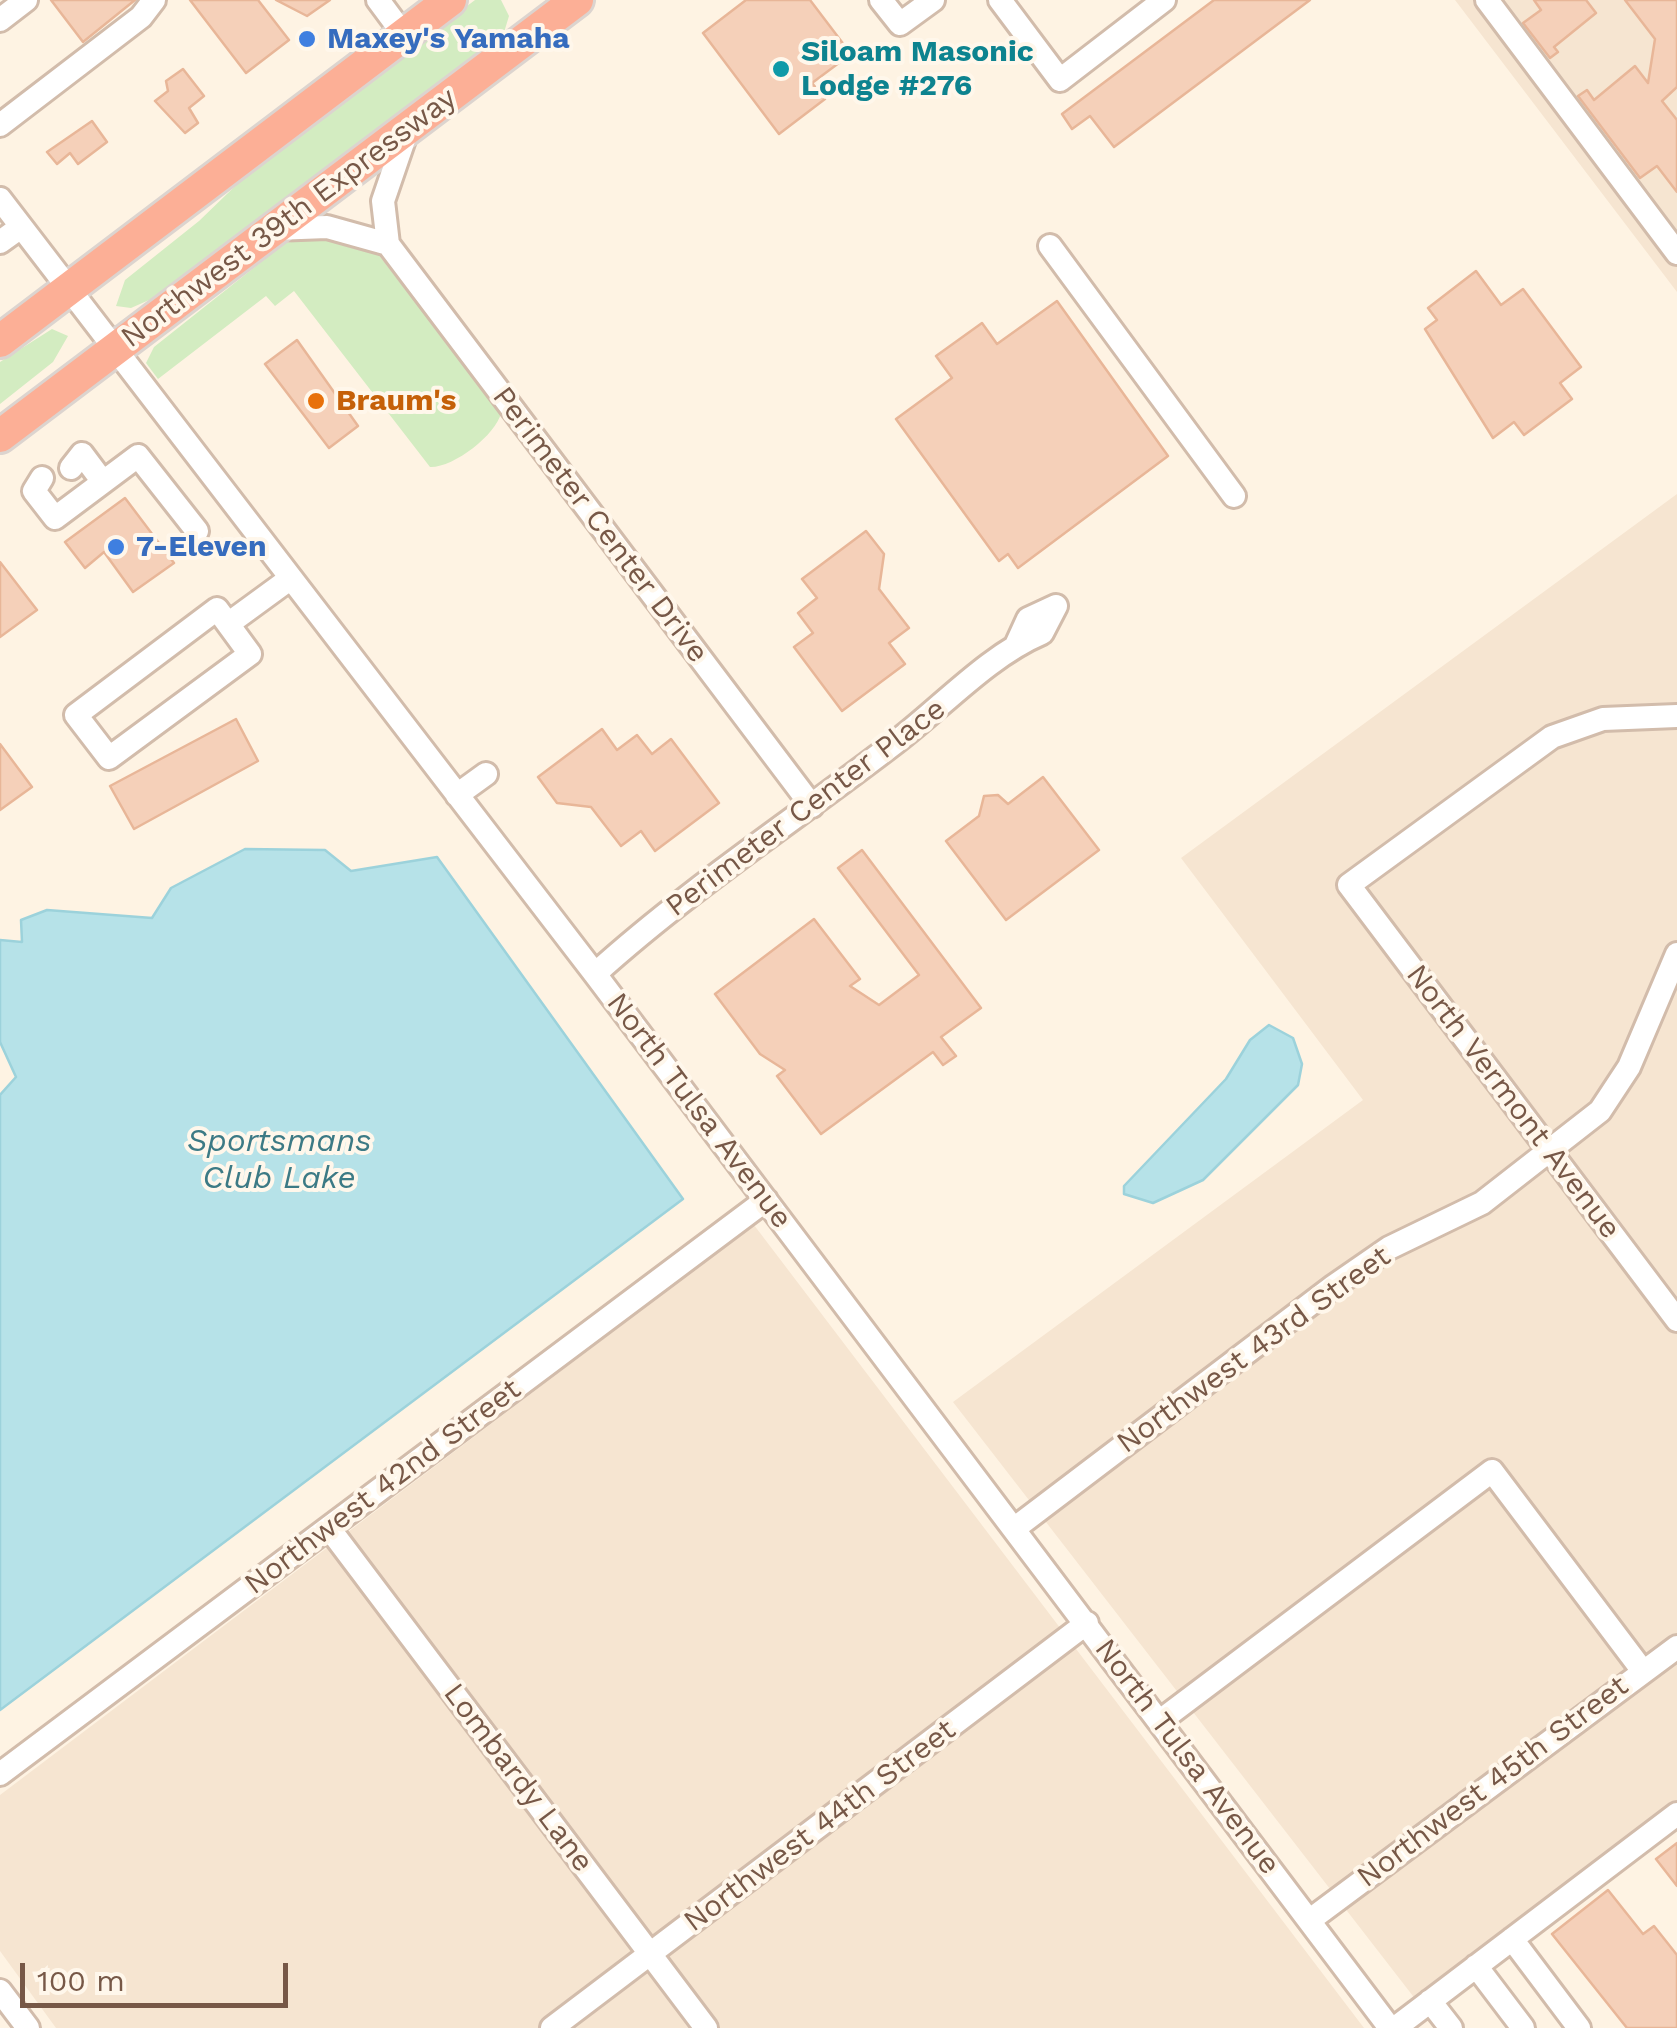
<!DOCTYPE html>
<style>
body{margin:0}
#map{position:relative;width:1677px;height:2028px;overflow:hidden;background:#fef3e3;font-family:"Work Sans",sans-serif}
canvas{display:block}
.scale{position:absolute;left:20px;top:1963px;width:268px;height:45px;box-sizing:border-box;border:5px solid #775847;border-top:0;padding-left:12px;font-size:30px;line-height:35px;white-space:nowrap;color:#775847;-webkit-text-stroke:8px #fff7eb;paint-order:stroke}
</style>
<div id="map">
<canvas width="1677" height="2028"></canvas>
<div class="scale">100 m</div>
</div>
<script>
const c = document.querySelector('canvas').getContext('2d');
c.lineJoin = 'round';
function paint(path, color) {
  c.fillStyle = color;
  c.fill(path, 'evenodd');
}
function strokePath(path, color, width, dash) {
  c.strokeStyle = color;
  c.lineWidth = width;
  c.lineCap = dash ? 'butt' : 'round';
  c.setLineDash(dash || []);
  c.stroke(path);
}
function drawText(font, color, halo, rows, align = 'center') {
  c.font = font + ' "Work Sans",sans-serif';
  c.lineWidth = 8;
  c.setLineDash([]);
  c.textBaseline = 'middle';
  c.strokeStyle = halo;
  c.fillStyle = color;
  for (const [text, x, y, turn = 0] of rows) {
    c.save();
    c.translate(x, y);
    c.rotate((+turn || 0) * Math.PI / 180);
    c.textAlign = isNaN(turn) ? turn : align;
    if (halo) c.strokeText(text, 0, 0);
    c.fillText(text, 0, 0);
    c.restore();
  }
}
const residential = new Path2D(`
 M1455,0H1677V292Z
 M1677,494V1804L1416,2000L953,1402L1363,1100L1181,858Z
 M754,1225L1364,2028H56L0,1951V1795Z`);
const green = new Path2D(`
 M475,0H501L509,16L502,39L165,293L131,308L116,306L125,280L199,221L257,165Z
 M328,236L375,250L501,413C496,435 453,468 430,467L294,291L275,306L266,296L158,379L146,363L154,347L285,243Z
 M52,329L68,336L53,362L0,404V362Z`);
const water = new Path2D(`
 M245,849L325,850L351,871L437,857L683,1199L0,1710V1095L16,1077L0,1042V940L22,942L21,920L47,910L152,918L171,888Z
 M1269,1025L1293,1038L1302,1064L1298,1085L1203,1180L1153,1203L1124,1194V1186L1226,1079L1250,1040Z`);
const building = new Path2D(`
 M51,0H135L83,42Z
 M190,0H258L289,40L246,73Z
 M276,0H330L307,16Z
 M746,0H810L851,54L812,83L825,99L779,134L703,33Z
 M1214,0H1310L1114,147L1090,116L1072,129L1062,114Z
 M1534,0H1586L1596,13L1554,47L1558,52L1550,58L1523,23L1541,10Z
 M1625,0H1677V87L1662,101L1677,120V192L1657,166L1640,178L1578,96L1587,90L1594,100L1635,66L1648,83L1655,39Z
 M183,69L204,96L189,108L198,123L185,133L155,101L168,91L166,81Z
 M92,121L107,142L78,164L70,153L57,164L47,152Z
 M1476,271L1501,305L1523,289L1581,367L1560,383L1572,399L1524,435L1514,422L1493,438L1425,329L1437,320L1428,308Z
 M1057,301L1168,456L1018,568L1008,554L999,561L896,419L952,378L936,356L982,323L997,344Z
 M297,340L358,426L329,448L265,364Z
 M125,498L174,563L133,592L104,552L85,568L65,542Z
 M866,531L884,554L879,589L909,628L889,643L905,664L842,711L794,647L813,633L798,613L817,598L802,579Z
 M0,562L37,610L0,637Z
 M236,719L258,761L134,829L110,786Z
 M602,729L617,750L637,735L652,754L671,739L719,803L655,851L641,831L621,846L591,807L557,803L538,777Z
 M0,744L32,787L0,810Z
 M1043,777L1099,850L1006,920L946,841L979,816L984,796L998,795L1008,804Z
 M862,850L981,1008L941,1037L956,1056L943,1065L933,1052L821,1134L777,1076L785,1070L760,1054L715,994L814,919L860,979L850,986L879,1005L919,975L838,868Z
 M1677,1843V1886L1656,1859Z
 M1608,1890L1643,1934L1654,1926L1677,1955V2028H1627L1552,1934Z`);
const minor = new Path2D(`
 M378,0L404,35
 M881,0L900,24L933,0
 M1000,0L1060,80L1164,0
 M1487,0L1677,253
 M0,20L26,0
 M0,125L141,17L154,0
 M408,128L383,201L388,244L812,806
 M0,199L595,974L1390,2028
 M274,229L327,227L388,244
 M0,242L21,227
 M1050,246L1234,496
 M71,468L82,454L103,482
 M42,478L34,491L55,518L138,456L197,531
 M228,624L217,609L76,715L109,758L250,654L228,624L291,578
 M1677,716L1603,719L1552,737L1349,885L1677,1320
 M457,795L486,774
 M595,974C689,889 796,819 896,742C943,706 988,656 1042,633L1056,606L1028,619L1017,643
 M329,1528L706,2028
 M1015,1528L1334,1286L1389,1248L1482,1203L1600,1111L1629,1067L1677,954
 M1160,1721L1492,1471L1642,1670
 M0,1774L766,1200
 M1310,1920L1677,1647
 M1512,1939L1579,2028
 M1476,1966L1523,2028
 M0,1991L28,2028
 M1430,2001L1451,2028
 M552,2028L1087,1623
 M1395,2028L1677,1814`);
const highway = new Path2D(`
 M0,341L450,0
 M0,436L577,0`);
const markers = [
 [307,39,10,"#3f7fe0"],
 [781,69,10,"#0f9aa8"],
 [316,401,10,"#e8710a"],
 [116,547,10,"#3f7fe0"]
];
const shopNames = [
 ["Maxey's Yamaha",327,39],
 ["7-Eleven",136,547]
];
const cultureNames = [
 ["Siloam Masonic",801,52],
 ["Lodge #276",801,86]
];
const streetNames = [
 ["Northwest 39th Expressway",289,218,-37],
 ["Perimeter Center Drive",600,525,53],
 ["Perimeter Center Place",806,808,-37],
 ["North Vermont Avenue",1513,1102,53],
 ["North Tulsa Avenue",699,1111,53],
 ["Northwest 43rd Street",1254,1350,-36],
 ["Northwest 42nd Street",383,1487,-37],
 ["North Tulsa Avenue",1187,1757,53],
 ["Lombardy Lane",518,1778,53],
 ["Northwest 45th Street",1493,1782,-37],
 ["Northwest 44th Street",820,1826,-37]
];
const foodNames = [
 ["Braum's",336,401]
];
const waterNames = [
 ["Sportsmans",279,1142],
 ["Club Lake",279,1179]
];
paint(residential, '#f6e5d1');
paint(green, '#d3ecc1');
paint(water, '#b6e2e8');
strokePath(water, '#9cd2db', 2.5);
paint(building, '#f5d0b9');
strokePath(building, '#e8b698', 2.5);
strokePath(minor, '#d2bcab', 28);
strokePath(highway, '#dcd4cf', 38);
strokePath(minor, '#fff', 22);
strokePath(highway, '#fcaf96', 32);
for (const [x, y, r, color] of markers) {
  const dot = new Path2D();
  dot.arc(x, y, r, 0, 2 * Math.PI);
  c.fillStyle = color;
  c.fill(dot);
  strokePath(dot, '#fff7eb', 4);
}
drawText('bold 30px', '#366cbe', '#fff7eb', shopNames, 'left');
drawText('bold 30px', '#0d838f', '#fff7eb', cultureNames, 'left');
drawText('30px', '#775847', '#fff7eb', streetNames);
drawText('bold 30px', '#c56008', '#fff7eb', foodNames, 'left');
drawText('italic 32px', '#3c7a85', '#fff7eb', waterNames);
</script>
